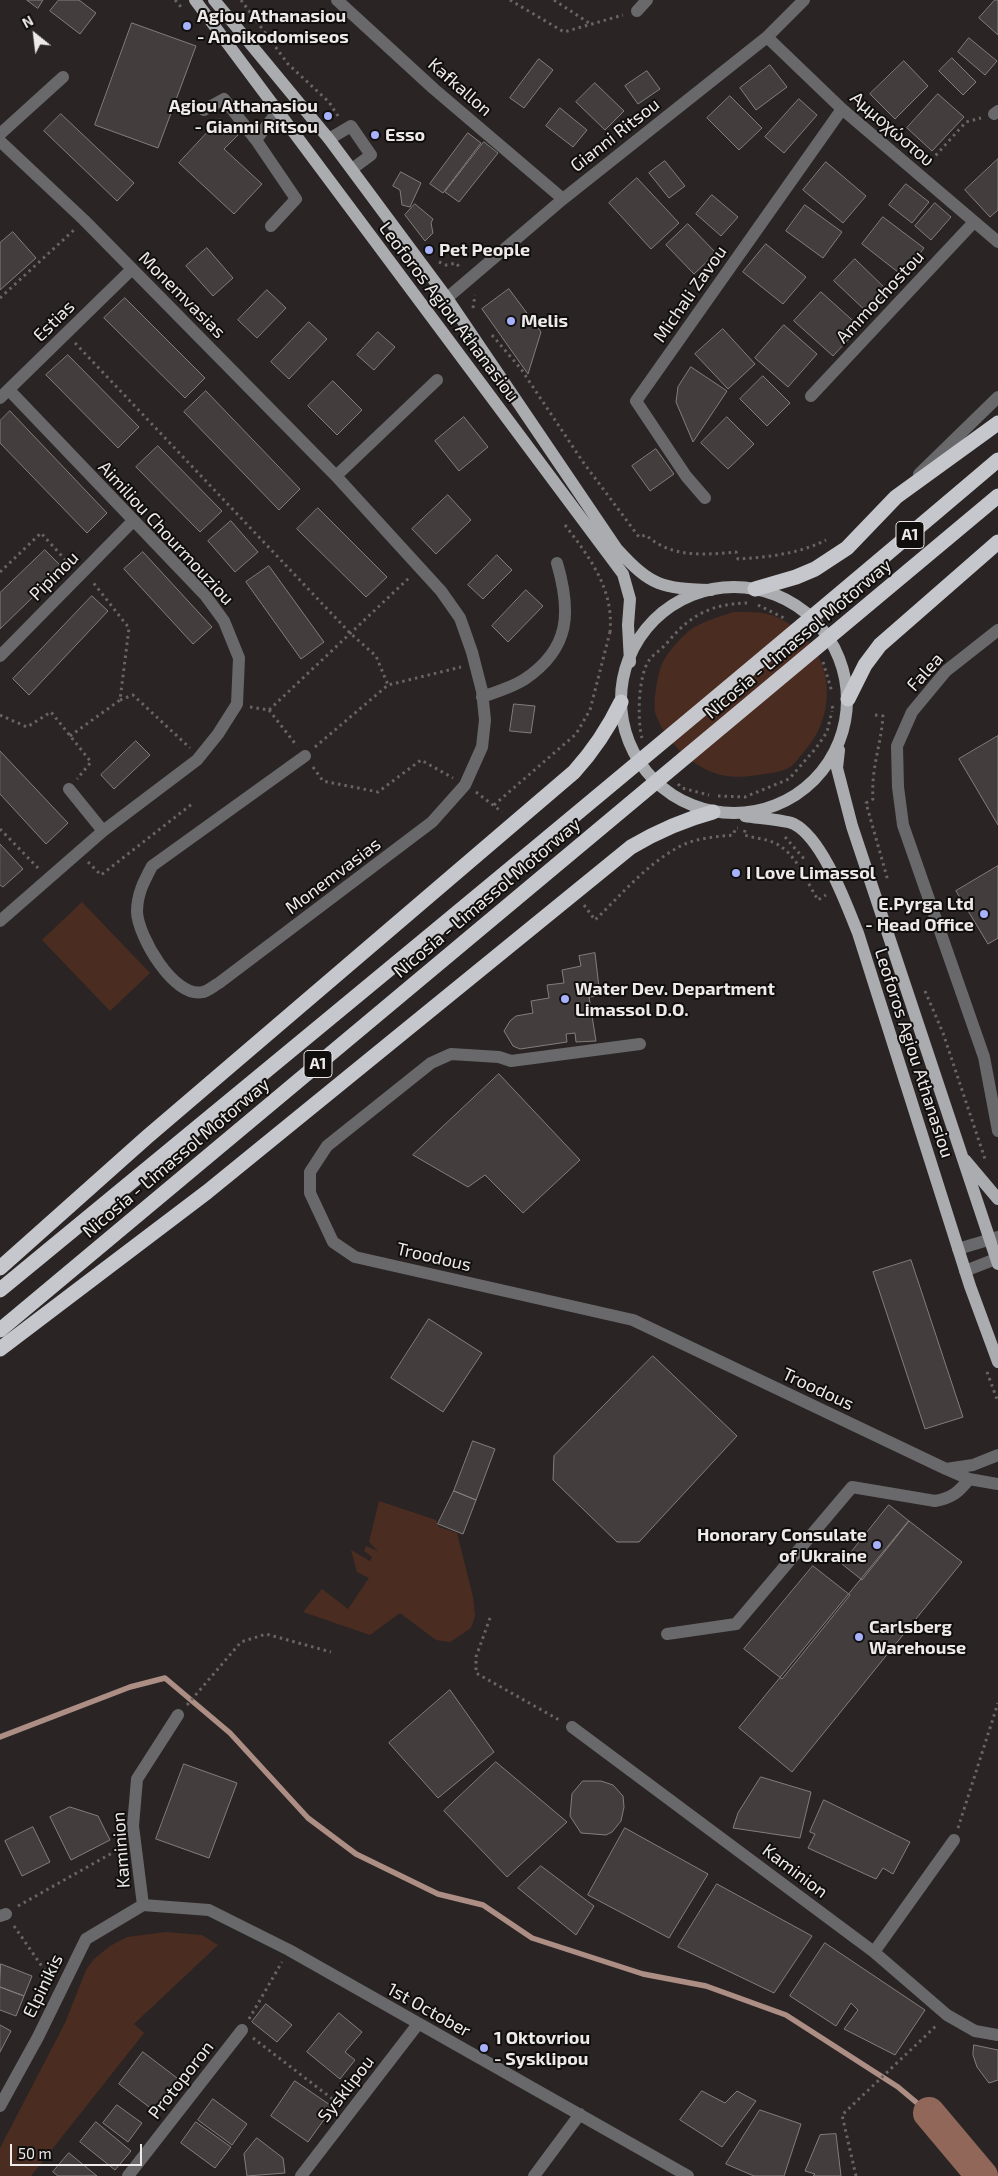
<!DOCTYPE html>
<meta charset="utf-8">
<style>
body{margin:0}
#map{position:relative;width:998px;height:2176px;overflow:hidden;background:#2a2524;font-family:"Exo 2",sans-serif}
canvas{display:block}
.north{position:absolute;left:10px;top:10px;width:50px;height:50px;-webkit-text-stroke:4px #110f0e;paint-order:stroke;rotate:331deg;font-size:14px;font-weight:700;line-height:20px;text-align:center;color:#edeae9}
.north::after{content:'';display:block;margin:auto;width:18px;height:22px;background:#edeae9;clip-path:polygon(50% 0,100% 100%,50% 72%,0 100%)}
.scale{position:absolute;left:10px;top:2144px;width:132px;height:22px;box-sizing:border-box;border:2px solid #edeae9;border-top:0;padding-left:6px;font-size:15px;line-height:18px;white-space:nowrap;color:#edeae9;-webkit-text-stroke:4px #110f0e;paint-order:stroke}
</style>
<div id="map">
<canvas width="998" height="2176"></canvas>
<div class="north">N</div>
<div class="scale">50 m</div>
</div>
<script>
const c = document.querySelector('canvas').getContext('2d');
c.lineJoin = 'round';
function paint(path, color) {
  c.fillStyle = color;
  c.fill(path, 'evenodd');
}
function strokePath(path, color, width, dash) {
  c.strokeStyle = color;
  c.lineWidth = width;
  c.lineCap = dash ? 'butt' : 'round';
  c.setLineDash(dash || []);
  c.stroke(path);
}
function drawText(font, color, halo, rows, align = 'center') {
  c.font = font + ' "Exo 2",sans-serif';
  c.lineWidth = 4;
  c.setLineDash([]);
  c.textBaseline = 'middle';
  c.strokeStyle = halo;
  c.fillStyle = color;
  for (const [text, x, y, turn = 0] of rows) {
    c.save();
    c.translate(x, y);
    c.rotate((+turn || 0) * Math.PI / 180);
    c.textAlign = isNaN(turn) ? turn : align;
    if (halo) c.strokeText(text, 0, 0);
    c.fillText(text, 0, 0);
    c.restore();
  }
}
const green = new Path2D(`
 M733,612C750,612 766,611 781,619C834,646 841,712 803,753C799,757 795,764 790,767C782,772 767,774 757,775C731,780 708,775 687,757C674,746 662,732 656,715C652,705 658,669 664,660C669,651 680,638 689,631C700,622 719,617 733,612Z
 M82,902L150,973L110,1011L42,940Z
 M379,1501L436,1520L439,1527L457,1533L473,1597L475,1616L471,1628L450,1642L436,1640L400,1613L370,1635L303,1612L322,1589L348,1609L369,1578L357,1572L351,1550L370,1561L372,1557L364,1551L366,1546L378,1551L369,1542Z
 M166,1932L202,1935L218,1945L134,2024L144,2033L31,2176H0V2148L65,2023L86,1970L94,1959L110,1946L127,1937Z`);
const stream = new Path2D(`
 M0,1737L130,1687L165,1678L230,1733L308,1818L356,1854L438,1894L483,1905L532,1938L643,1974L706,1986L786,2015L898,2087L929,2113`);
const river = new Path2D(`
 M929,2113L982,2176`);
const building = new Path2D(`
 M27,0H43L38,8Z
 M59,0H79L96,13L80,34L50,11Z
 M995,0H998V35L979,18Z
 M132,23L196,46L158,148L95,125Z
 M969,38L997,61L985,75L958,52Z
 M952,58L976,82L963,95L939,71Z
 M539,59L553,70L524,108L510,98Z
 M904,61L928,86L895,119L870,94Z
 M770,65L787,87L756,110L740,88Z
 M647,71L660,89L638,104L625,86Z
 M595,83L624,111L605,130L576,102Z
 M938,94L964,117L932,151L907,128Z
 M730,96L762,128L739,150L707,118Z
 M799,99L817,115L784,153L765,137Z
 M560,108L587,130L573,147L546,126Z
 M61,114L134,183L117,201L44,131Z
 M220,119L238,135L224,149L262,184L234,214L179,163Z
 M468,133L481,143L443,193L430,184Z
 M484,142L498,153L459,202L445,192Z
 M998,159V210L990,217L965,190Z
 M665,161L685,186L669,198L649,173Z
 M826,162L866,196L843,223L803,190Z
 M401,172L421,183L410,207L402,205L400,190L393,186Z
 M637,178L679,223L651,249L609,203Z
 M906,184L929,202L912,223L889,205Z
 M712,195L738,217L721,236L696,214Z
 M935,203L951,217L931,240L915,226Z
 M415,204L433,219L431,223L433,233L425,241L405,215Z
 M805,205L842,232L823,258L786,231Z
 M883,217L924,248L903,276L862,244Z
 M688,224L716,253L694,274L666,245Z
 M13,232L36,258L0,290V243Z
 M766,244L806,277L783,304L743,272Z
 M207,248L233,278L213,296L186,266Z
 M855,259L888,291L868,313L834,281Z
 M509,289L541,332L528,374L482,309Z
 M267,290L286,308L257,338L238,320Z
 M821,292L860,327L833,356L794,321Z
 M125,298L205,378L185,398L104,318Z
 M309,322L327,339L289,379L271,362Z
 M784,325L817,354L788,387L755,358Z
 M723,329L755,364L728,389L695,354Z
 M378,332L395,347L374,370L357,355Z
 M68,355L139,427L118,448L46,375Z
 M691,367L727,391L693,442L676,402L678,387Z
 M763,376L790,403L767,426L740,399Z
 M333,381L362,410L337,435L308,406Z
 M206,391L300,489L279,510L184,412Z
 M10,411L107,513L87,533L0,443V421Z
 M464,417L488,447L459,471L435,441Z
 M727,417L754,444L728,469L701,443Z
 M158,446L222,511L200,532L136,467Z
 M656,449L674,474L650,491L632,466Z
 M448,495L471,520L436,554L412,529Z
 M318,508L387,577L366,597L297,529Z
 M231,521L258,552L235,572L208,541Z
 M45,550L63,568L0,629V593Z
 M143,552L212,627L193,644L124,569Z
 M497,555L512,570L483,599L468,585Z
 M269,566L324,642L301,659L246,582Z
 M526,590L543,606L508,642L492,626Z
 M92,596L108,611L29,695L13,679Z
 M514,704L535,706L531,733L510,731Z
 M998,736V825L959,759Z
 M136,741L150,755L114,789L101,775Z
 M0,751L68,823L46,844L0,794Z
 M0,844L23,869L3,887L0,885Z
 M998,866V938L988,944L956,891Z
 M595,953L600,996L589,997L596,1041L576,1042L575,1033L566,1034L567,1042L520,1049L513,1046L504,1031L510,1021L516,1016L533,1013L531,1001L549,998L547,985L564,983L562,970L581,966L579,956Z
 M499,1074L580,1160L523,1213L485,1175L468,1187L413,1155Z
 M911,1260L963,1417L925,1429L873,1272Z
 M429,1319L482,1353L443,1412L391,1378Z
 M653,1356L737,1436L639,1542H617L553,1480L554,1456Z
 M473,1441L495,1449L476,1500L454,1491Z
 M454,1491L476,1500L463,1534L438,1524Z
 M889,1505L909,1521L862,1580L842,1564Z
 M909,1521L962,1562L792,1772L739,1728Z
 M813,1566L850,1595L782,1679L744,1649Z
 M450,1690L494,1752L438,1798L389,1743Z
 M496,1762L567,1822L507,1877L444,1811Z
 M184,1764L237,1783L209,1858L156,1839Z
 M761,1777L811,1792L800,1838L733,1828L738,1813Z
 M583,1781H601L613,1785L623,1796L624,1807L621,1821L612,1832L606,1835L581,1833L570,1816L572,1794Z
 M824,1800L910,1842L893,1874L883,1868L876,1879L808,1848L815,1834L810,1832Z
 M70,1807L98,1816L110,1840L71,1860L50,1817Z
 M33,1827L50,1862L22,1876L5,1841Z
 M625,1828L708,1874L669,1938L588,1895Z
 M541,1866L594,1906L576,1935L518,1888Z
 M717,1884L812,1936L774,1993L678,1947Z
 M825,1943L925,2010L895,2055L844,2029L858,2010L851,2003L836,2026L790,1996Z
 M1,1964L32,1976L24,1996L0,1987Z
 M0,1987L24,1996L16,2016L0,2010Z
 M266,2004L292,2025L277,2042L252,2022Z
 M339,2013L362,2032L345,2052L355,2060L340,2079L307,2052Z
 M0,2025L11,2031L0,2052Z
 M974,2045L998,2050V2080L989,2083L977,2067L973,2055Z
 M143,2052L181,2081L157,2113L119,2084Z
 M295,2081L333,2107L308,2142L271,2116Z
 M702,2091L725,2103L737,2091L756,2101L722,2147L680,2120Z
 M213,2099L247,2124L232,2145L198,2120Z
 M117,2105L142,2123L128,2142L103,2123Z
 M760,2110L801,2124L784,2176H754L726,2164Z
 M96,2122L131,2151L115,2170L80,2142Z
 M196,2122L231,2147L215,2168L181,2143Z
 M836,2134L841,2176H813L815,2174L805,2171L820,2135Z
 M257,2138L283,2158L285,2173L247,2176L244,2154Z
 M69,2153L97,2176H58L53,2172Z`);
const path = new Path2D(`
 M175,0L181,7
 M241,0L288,64L329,102L338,116
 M510,0L564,32L623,15
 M554,0L592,25
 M927,165L966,122L981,118
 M439,262L446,265L456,263L461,269
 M0,298L75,229
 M473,308L475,295
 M492,335L521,369L583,462L639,537L646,535C671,558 704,555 736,552L738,559C769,557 798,554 826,540
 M75,343L350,633L376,656L388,685
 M565,525C590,558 614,589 610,632L614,633
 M0,572L41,533L71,566
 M758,605L786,619
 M823,662L832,692
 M120,700L133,695L190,748
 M832,706L834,711
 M250,707L269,710L410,577
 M269,710L297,746
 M0,715L27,727L51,712L91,762L77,779
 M875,715L883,716C881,746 871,767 873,799L866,803L888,881
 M70,736L120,700L129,628L92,581
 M642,738C637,720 638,674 650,659C655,653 662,649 667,643C690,615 711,604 747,603
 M315,747L388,685L461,667
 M313,767L323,781L378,792L421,760L453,778
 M678,784L682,788L709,795
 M476,792L502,812
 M718,796L745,797L789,779L816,748L827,732L832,711
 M494,805L576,734L590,710L610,632
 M0,829L39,869
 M745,830L744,835C754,838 766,839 775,843C797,854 806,881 818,900L826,895
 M785,837L806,861
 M88,862L101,875L192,804
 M584,905L595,920C620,896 646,865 677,848C694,838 714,837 733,835L736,828H738
 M925,991L943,1033L985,1159
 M987,1372L998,1402
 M490,1618L476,1657V1673L561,1721
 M187,1705L241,1642L266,1634L331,1652
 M958,1828L998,1703
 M18,1906L121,1848
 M14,1926L50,1978
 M249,2019L282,1962
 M253,2038L339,2104
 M856,2176L842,2115L938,2024`);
const minor = new Path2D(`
 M337,0L434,89L563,199
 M637,11L647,0
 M767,37L842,109L998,242
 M204,110L224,99L256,140
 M994,114L998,111
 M0,134L63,77
 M329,139L351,126L371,155L352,169
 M0,141L84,220L336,476L441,591L460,618L472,652L482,691L485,720L482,747L465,785L432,822L219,983C215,985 208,991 203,992C174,999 138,936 137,912C137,894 144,881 152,866L305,756
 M271,226L296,199L256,140L277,112
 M447,298L563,199L767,37L804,0
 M811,396L974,222
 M0,398L132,269
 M919,474L998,397
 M336,476L437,380
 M705,498L686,476L636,401L842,109
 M998,630L946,671L912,712L897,746L898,787L903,825L984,1057L998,1131
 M0,656L132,522
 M482,697C496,692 513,687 525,679C571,648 571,611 557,563
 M69,789L103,831
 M0,921L103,831L197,760L218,734L237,704L239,658L224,621L205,595L9,390
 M640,1044L511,1061L499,1057L451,1054L431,1063L327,1146L310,1172V1193L333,1242L355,1257L633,1320L946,1469L969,1479L998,1484
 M958,1249L998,1237
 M965,1271L998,1258
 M946,1469L973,1465L998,1455
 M667,1634L736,1624L852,1487L935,1501C952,1498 959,1492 969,1479
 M572,1727L874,1952L947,2015L975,2031L998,2035
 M143,1905L209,1910L289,1950L688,2176
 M143,1905L133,1826L137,1779L178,1715
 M0,1916L6,1914
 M874,1952L954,1840
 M0,2106L38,2037L86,1939L143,1905
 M128,2176L242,2030
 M301,2176L418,2024
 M534,2176L580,2114`);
const major = new Path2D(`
 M195,0L623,574L630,599L628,625L630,662
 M214,0L329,139L447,298L617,549C652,587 661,588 711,590
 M621 700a113 113 0 1 1 226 0a113 113 0 1 1-226 0Z
 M839,750L837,768L852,826L998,1264
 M745,816C756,818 787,820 794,824C823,839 846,904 858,933L970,1286L998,1362
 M965,1160L998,1199`);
const highway = new Path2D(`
 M755,589L796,577L815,569L847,548L896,497L998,423
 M848,699L865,665L880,645L998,542
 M0,1268L147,1137L574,772C594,750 608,729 621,702
 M0,1290C334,1015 668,740 998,460
 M0,1330L998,496
 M0,1349L207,1192L631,847C658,831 683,820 713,812`);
const markers = [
 [187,26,5,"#a7b1fc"],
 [328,116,5,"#a7b1fc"],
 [375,135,5,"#a7b1fc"],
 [429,250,5,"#a7b1fc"],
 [511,321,5,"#a7b1fc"],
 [736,873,5,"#a7b1fc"],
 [984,914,5,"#a7b1fc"],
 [565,999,5,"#a7b1fc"],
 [877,1545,5,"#a7b1fc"],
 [859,1637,5,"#a7b1fc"],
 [484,2048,5,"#a7b1fc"]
];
const shields = [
 [910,535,28],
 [318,1064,28]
];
const shieldNames = [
 ["A1",910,535],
 ["A1",318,1064]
];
const poiNames = [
 ["Agiou Athanasiou",197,16],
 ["- Anoikodomiseos",197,37],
 ["Agiou Athanasiou",318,106,"right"],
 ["- Gianni Ritsou",318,127,"right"],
 ["Esso",385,135],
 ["Pet People",439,250],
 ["Melis",521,321],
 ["I Love Limassol",746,873],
 ["E.Pyrga Ltd",974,904,"right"],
 ["- Head Office",974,925,"right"],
 ["Water Dev. Department",575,989],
 ["Limassol D.O.",575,1010],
 ["Honorary Consulate",867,1535,"right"],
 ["of Ukraine",867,1556,"right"],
 ["Carlsberg",869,1627],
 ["Warehouse",869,1648],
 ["1 Oktovriou",494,2038],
 ["- Sysklipou",494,2059]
];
const streetNames = [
 ["Kafkallon",460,87,41],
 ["Αμμοχώστου",892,129,41],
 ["Gianni Ritsou",615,135,-38],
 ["Michali Zavou",690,294,-55],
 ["Monemvasias",182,295,45],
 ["Ammochostou",880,297,-47],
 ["Leoforos Agiou Athanasiou",449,312,53],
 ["Estias",54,321,-45],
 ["Aimiliou Chourmouziou",166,533,47],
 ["Pipinou",54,576,-45],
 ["Nicosia - Limassol Motorway",798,639,-40],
 ["Falea",925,672,-48],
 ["Monemvasias",333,876,-37],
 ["Nicosia - Limassol Motorway",487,898,-40],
 ["Leoforos Agiou Athanasiou",914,1053,72],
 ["Nicosia - Limassol Motorway",176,1158,-40],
 ["Troodous",434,1257,13],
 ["Troodous",818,1389,25],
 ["Kaminion",121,1850,-94],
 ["Kaminion",795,1871,37],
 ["Elpinikis",43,1986,-64],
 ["1st October",429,2010,29],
 ["Protoporon",181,2080,-52],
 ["Sysklipou",346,2089,-52]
];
paint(green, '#4b2c21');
strokePath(stream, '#ad8e84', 5.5);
strokePath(river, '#916759', 32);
paint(building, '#433e3d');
strokePath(building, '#837e7c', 1);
strokePath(path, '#6a6564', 3, [2.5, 4]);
strokePath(minor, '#69696b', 12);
strokePath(major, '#abacb0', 12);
strokePath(highway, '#c6c7cc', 15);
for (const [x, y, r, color] of markers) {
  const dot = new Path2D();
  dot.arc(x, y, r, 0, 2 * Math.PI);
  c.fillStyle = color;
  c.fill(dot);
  strokePath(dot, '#110f0e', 2);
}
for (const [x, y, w] of shields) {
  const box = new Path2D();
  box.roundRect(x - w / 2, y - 13.5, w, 27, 4);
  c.fillStyle = '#110f0e';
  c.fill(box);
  strokePath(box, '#edeae9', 1);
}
drawText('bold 16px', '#edeae9', null, shieldNames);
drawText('bold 18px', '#edeae9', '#110f0e', poiNames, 'left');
drawText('18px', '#edeae9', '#110f0e', streetNames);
</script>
